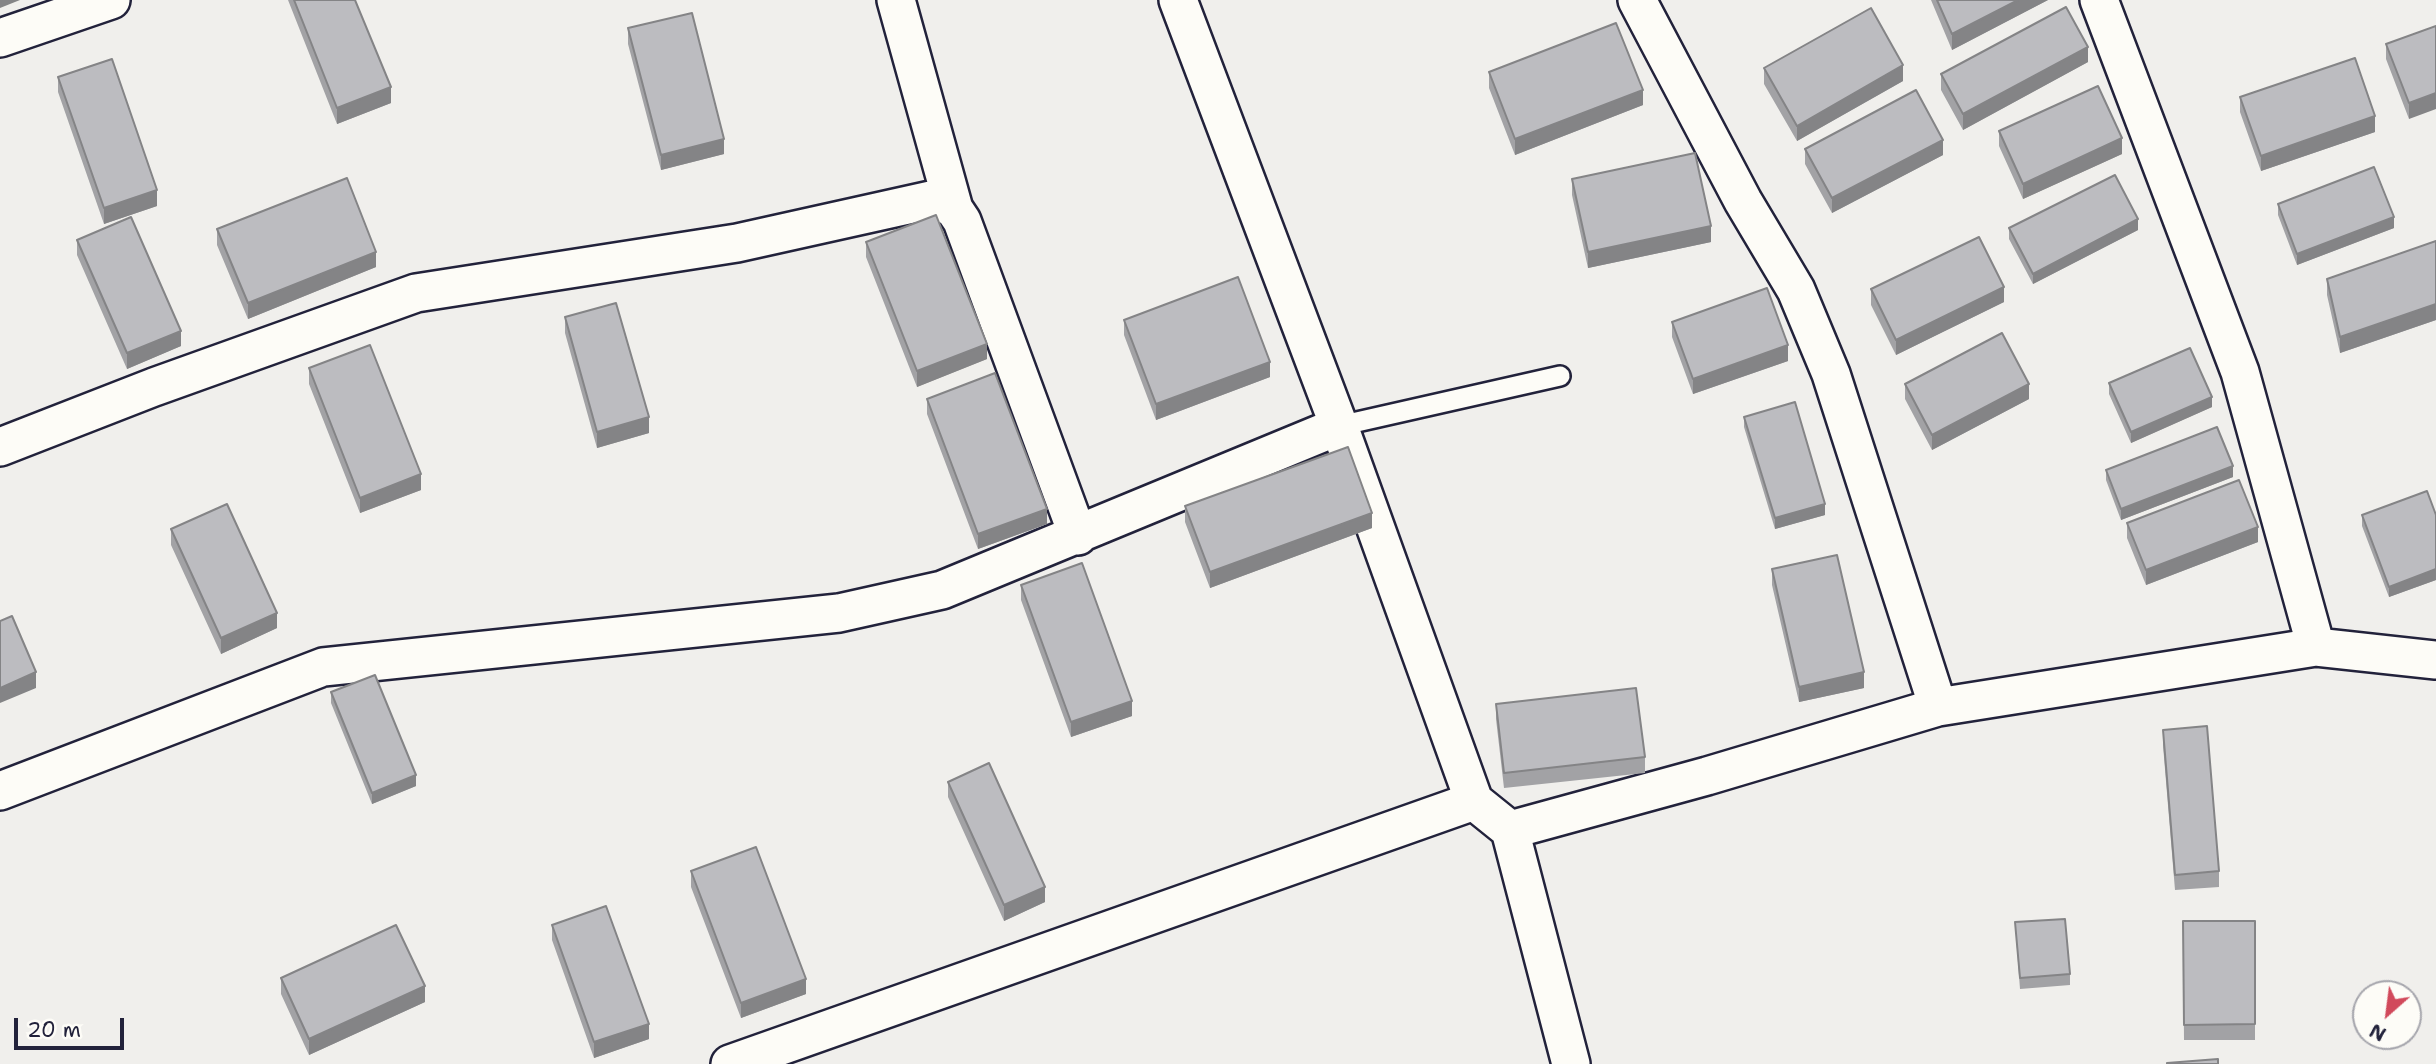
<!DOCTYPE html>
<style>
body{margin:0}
#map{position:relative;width:2436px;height:1064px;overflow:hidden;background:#f0efec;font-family:"Shantell Sans",sans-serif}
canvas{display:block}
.north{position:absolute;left:2352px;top:980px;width:70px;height:70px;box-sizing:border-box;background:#fdfcf7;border:2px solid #a5a5ac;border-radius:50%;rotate:208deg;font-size:19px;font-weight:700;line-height:28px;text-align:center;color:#22223b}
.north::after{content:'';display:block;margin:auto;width:24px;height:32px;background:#d1495b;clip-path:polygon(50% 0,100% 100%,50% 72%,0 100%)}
.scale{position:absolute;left:14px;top:1018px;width:110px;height:32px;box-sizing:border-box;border:4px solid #22223b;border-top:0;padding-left:9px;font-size:21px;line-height:24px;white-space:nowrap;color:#22223b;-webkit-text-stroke:5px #fdfcf7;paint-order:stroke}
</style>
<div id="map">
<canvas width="2436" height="1064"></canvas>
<div class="north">N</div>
<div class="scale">20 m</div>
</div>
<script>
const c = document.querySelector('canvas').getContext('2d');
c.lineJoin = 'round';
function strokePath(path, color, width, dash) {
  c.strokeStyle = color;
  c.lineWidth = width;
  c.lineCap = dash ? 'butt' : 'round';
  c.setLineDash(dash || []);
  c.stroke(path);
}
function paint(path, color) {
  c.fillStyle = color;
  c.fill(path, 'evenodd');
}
const service = new Path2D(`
 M1339,426L1560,376`);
const minor = new Path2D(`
 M896,0L954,209L962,221L1078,536
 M1178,0L1339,426L1474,801L1510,830L1571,1064
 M1637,0L1743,201L1796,290L1831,374L1938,707
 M2099,0L2240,372L2316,647
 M0,38L111,0
 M0,447L154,387L416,293L737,243L935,199L954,209
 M0,791L323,667L839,613L942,590L1339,426
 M1510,830L1707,776L1938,707L2316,647L2436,660
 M730,1064L1474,801`);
const wall = new Path2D(`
 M288,0H355L391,103L337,124Z
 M1931,0H2048L1952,50Z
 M2436,26L2409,119L2386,59V44Z
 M628,28L724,154L661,170L628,44Z
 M2088,62L1963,130L1941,90V74Z
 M1764,68L1903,81L1797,141L1764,84Z
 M1489,72L1643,105L1515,155L1489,88Z
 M58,77L157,206L104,224L58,92Z
 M2240,97L2375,132L2261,171L2240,112Z
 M1999,131L2122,154L2023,199L1999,146Z
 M1805,149L1943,155L1832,213L1805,164Z
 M1572,179L1711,242L1588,268L1572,195Z
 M2278,204L2394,228L2297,265L2278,215Z
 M2009,228L2138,230L2033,284L2009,239Z
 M217,229L376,267L248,319L217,245Z
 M77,240L181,346L127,369L77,255Z
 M2436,241V320L2340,353L2327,295V279Z
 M866,242L987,359L917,387L866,257Z
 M1871,289L2004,302L1896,355L1871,305Z
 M565,317L649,433L597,448L565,333Z
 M1124,320L1270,377L1156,420L1124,335Z
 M1672,322L1788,361L1693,394L1672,337Z
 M309,368L421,490L360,513L309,384Z
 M2109,383L2212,407L2131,443L2109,394Z
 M1905,384L2029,399L1932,450L1905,399Z
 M927,399L1047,524L978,549L927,414Z
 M1744,417L1825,515L1775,529L1744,427Z
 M2106,470L2233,477L2121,520L2106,480Z
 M1185,506L1372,528L1210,588L1185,522Z
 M2362,515H2436V580L2389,597L2362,526Z
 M2127,523L2258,542L2146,585L2127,538Z
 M171,529L277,628L221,654L171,545Z
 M1772,569L1864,688L1799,702L1772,585Z
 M1021,585L1132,716L1071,737L1021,600Z
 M331,692L416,786L372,804L331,703Z
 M1496,704L1645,757V773L1504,788L1496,719Z
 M2163,730L2219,871V887L2175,890L2163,745Z
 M948,782L1045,902L1004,921L948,797Z
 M691,871L806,994L741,1018L691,887Z
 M2183,921H2255V1040H2184Z
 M2015,923L2070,974V985L2020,989Z
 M552,925L649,1039L594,1058L552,940Z
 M281,978L425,1002L309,1055L281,994Z`);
const shadedWall = new Path2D(`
 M0,0H20L0,8Z
 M2018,0H2048L1952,50V34Z
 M2088,47V62L1963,130V114Z
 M1903,65V81L1797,141V126Z
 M391,87V103L337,124V108Z
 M1643,90V105L1515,155V139Z
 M2436,93V109L2409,119V103Z
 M2375,116V132L2261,171V156Z
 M2122,138V154L2023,199V184Z
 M724,139V154L661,170V155Z
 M1943,140V155L1832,213V198Z
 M157,190V206L104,224V208Z
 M2394,217V228L2297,265V254Z
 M2138,219V230L2033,284V274Z
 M1711,226V242L1588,268V252Z
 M376,252V267L248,319V303Z
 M2004,287V302L1896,355V340Z
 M2436,304V320L2340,353V337Z
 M181,331V346L127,369V353Z
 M987,344V359L917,387V371Z
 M1788,345V361L1693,394V379Z
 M1270,362V377L1156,420V404Z
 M2029,384V399L1932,450V435Z
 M2212,397V407L2131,443V432Z
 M649,417V433L597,448V432Z
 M2233,466V477L2121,520V509Z
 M421,474V490L360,513V498Z
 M1825,504V515L1775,529V518Z
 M1047,509V524L978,549V534Z
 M1372,513V528L1210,588V572Z
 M2258,527V542L2146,585V570Z
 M2436,569V580L2389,597V587Z
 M277,613V628L221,654V638Z
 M36,672V688L0,703V688Z
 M1864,672V688L1799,702V687Z
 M1132,701V716L1071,737V722Z
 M416,775V786L372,804V793Z
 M1045,887V902L1004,921V905Z
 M806,979V994L741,1018V1003Z
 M425,986V1002L309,1055V1039Z
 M649,1024V1039L594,1058V1042Z`);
const building = new Path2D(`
 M294,0H355L391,87L337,108Z
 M1937,0H2018L1952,34Z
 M2066,7L2088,47L1963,114L1941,74Z
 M1871,8L1903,65L1797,126L1764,68Z
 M692,13L724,139L661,155L628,28Z
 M1616,23L1643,90L1515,139L1489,72Z
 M2436,26V93L2409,103L2386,44Z
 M2355,58L2375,116L2261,156L2240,97Z
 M112,59L157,190L104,208L58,77Z
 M2098,86L2122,138L2023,184L1999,131Z
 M1916,90L1943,140L1832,198L1805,149Z
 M1695,153L1711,226L1588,252L1572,179Z
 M2374,167L2394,217L2297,254L2278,204Z
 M2115,175L2138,219L2033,274L2009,228Z
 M347,178L376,252L248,303L217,229Z
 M936,215L987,344L917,371L866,242Z
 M131,217L181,331L127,353L77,240Z
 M1979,237L2004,287L1896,340L1871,289Z
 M2436,241V304L2340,337L2327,279Z
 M1238,277L1270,362L1156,404L1124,320Z
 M1767,288L1788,345L1693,379L1672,322Z
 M616,303L649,417L597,432L565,317Z
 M2002,333L2029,384L1932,435L1905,384Z
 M370,345L421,474L360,498L309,368Z
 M2190,348L2212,397L2131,432L2109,383Z
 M995,373L1047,509L978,534L927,399Z
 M1795,402L1825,504L1775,518L1744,417Z
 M2217,427L2233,466L2121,509L2106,470Z
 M1348,447L1372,513L1210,572L1185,506Z
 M2239,480L2258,527L2146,570L2127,523Z
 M2427,491L2436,515V569L2389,587L2362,515Z
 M227,504L277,613L221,638L171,529Z
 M1837,555L1864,672L1799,687L1772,569Z
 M1082,563L1132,701L1071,722L1021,585Z
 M12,616L36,672L0,688V621Z
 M375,675L416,775L372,793L331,692Z
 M1636,688L1645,757L1504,773L1496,704Z
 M2207,726L2219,871L2175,875L2163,730Z
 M989,763L1045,887L1004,905L948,782Z
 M756,847L806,979L741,1003L691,871Z
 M606,906L649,1024L594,1042L552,925Z
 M2065,919L2070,974L2020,978L2015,922Z
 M2183,921H2255V1024L2184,1025Z
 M396,925L425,986L309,1039L281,978Z
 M2218,1059V1064H2167V1063Z`);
strokePath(service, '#22223b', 24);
strokePath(minor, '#22223b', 42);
strokePath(service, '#fdfcf7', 19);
strokePath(minor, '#fdfcf7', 37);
paint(wall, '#a2a2a5');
paint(shadedWall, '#848486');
paint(building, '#bcbcc0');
strokePath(building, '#848486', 2);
</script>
